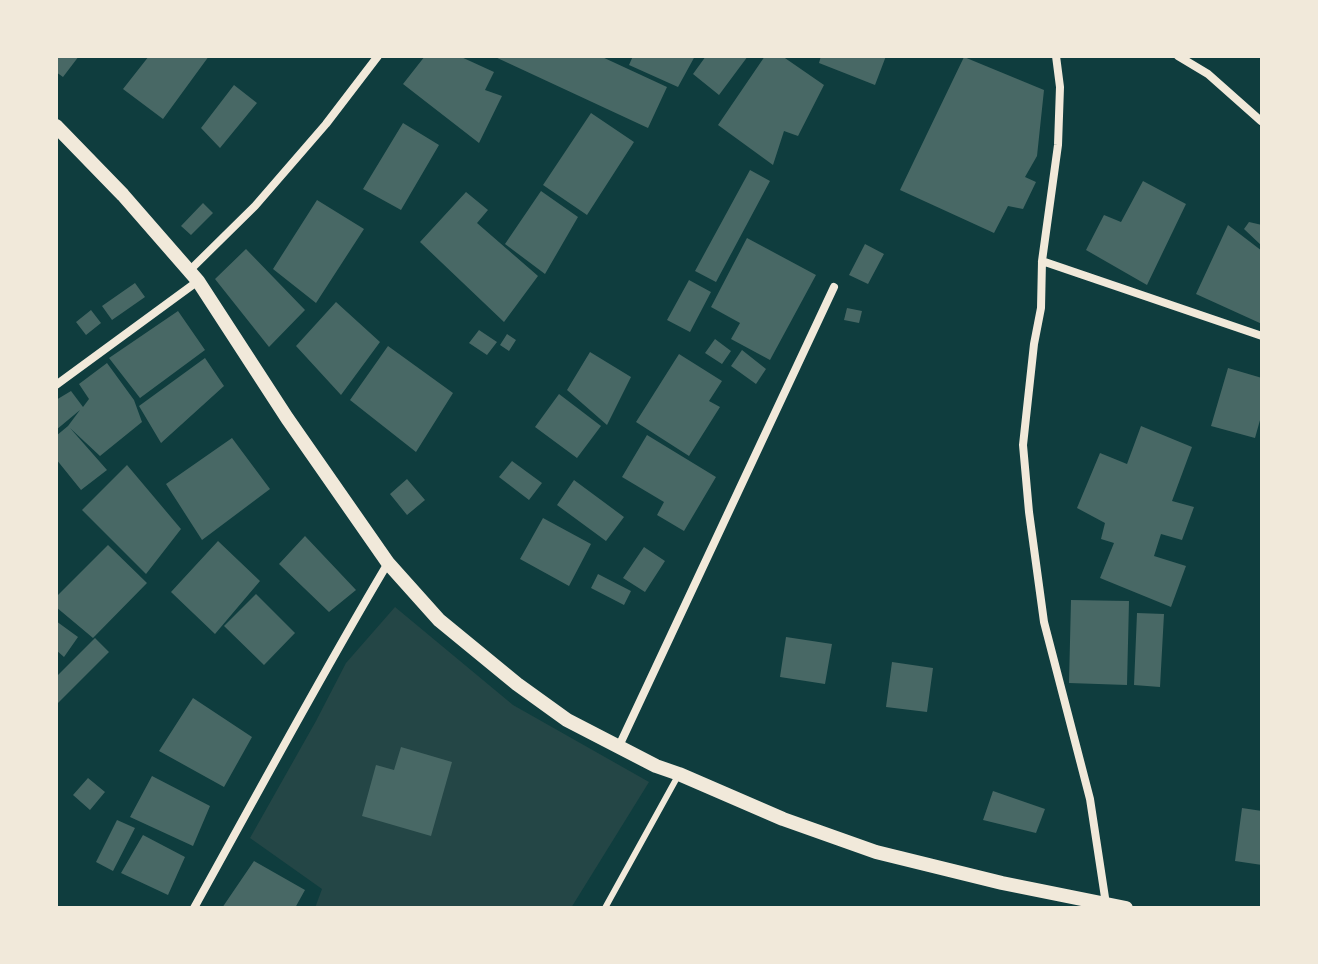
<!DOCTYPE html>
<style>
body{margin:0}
#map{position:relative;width:1318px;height:964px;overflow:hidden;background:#0f3d3e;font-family:"Open Sans",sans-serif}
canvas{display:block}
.frame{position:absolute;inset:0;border:58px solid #f1e9da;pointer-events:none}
</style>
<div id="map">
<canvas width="1318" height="964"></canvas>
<div class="frame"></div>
</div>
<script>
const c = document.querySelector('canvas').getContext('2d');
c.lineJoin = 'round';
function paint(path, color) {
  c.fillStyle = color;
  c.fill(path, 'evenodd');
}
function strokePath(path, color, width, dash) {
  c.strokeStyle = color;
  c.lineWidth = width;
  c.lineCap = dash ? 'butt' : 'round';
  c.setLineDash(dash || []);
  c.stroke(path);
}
const green = new Path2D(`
 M395,607L513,705L649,782L571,908H315L322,889L250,838L316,721L346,663Z`);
const building = new Path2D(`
 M56,56H79L63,77L56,72Z
 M149,56H209L163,119L123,89Z
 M425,56H459L494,72L485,90L502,96L479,143L403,84Z
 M493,56H600L667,87L648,128Z
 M633,56H695L678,87L629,65Z
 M706,56H748L719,95L693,74Z
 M765,56H782L824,85L798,136L784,131L773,165L718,125Z
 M821,56H886L875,85L819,63Z
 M964,57L1044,90L1037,156L1025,177L1036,182L1023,209L1008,206L994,233L900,190Z
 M234,85L257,103L220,148L201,128Z
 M591,113L634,142L587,215L543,185Z
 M403,123L439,145L401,210L363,189Z
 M750,170L770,181L716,282L695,271Z
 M1143,181L1186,204L1147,285L1086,250L1104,215L1121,222Z
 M541,191L578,217L545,274L505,244Z
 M466,192L488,210L477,223L538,276L504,322L420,242Z
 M317,200L364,229L316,303L273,269Z
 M203,203L213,213L191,235L181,226Z
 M1249,222L1262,225V246L1244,229Z
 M1228,225L1262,251V324L1196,294Z
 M747,238L816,275L770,360L731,339L740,323L711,307Z
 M865,244L884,254L868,284L849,275Z
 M246,249L305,310L269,347L215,279Z
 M689,280L711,292L690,332L667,320Z
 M135,283L145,297L112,320L102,306Z
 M336,302L380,342L341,395L296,346Z
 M847,308L862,311L859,323L844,320Z
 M91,310L101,323L86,335L76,322Z
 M178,311L205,350L140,398L109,358Z
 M479,330L497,342L487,355L469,343Z
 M507,334L516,340L509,351L500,345Z
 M715,339L731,351L722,364L705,353Z
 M388,346L453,393L416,452L350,400Z
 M742,350L766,369L756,384L731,366Z
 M590,352L631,377L607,425L567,390Z
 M679,354L722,381L709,401L720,407L689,456L636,422Z
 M205,358L224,386L161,443L139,406Z
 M107,363L134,400L142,422L100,456L70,428L107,470L81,490L56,459V436L68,426L80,410L56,430V400L71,391L83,407L89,399L79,384Z
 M1228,368L1262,378V413L1255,438L1211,426Z
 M559,394L601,426L577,458L535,427Z
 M1141,426L1192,447L1172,501L1194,507L1182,540L1161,534L1154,556L1186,566L1171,607L1100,578L1114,543L1101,539L1105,523L1077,508L1100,453L1127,464Z
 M647,435L716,477L684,531L657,515L664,502L622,477Z
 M232,438L270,489L202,540L166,484Z
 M512,461L542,483L529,500L499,477Z
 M127,465L181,529L146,574L82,510Z
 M407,479L425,500L407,515L390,494Z
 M574,480L624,517L606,541L557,505Z
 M543,518L591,544L569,586L520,559Z
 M305,536L356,590L329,612L279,564Z
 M218,541L260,581L215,634L171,592Z
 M108,545L147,583L93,638L56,607V597Z
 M644,547L665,561L645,592L623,578Z
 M598,574L631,591L624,605L591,588Z
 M256,594L295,633L264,665L224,626Z
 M1071,600L1129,601L1127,685L1069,683Z
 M1137,613L1164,614L1160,687L1134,685Z
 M56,621L78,637L64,657L56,650Z
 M786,637L832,644L825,684L780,677Z
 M95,638L109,652L56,705V677Z
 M892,662L933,668L927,712L886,707Z
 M193,698L252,737L224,787L159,751Z
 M401,747L452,762L431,836L362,816L376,765L394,770Z
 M152,776L210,806L193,846L130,817Z
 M88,778L105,792L90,810L73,795Z
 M993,791L1045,809L1036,833L983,820Z
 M1242,808L1262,811V865L1235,861Z
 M117,820L135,828L113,871L96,862Z
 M143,835L185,857L168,895L121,873Z
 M254,861L305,890L295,908H222Z`);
const service = new Path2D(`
 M605,908L679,774`);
const minor = new Path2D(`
 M1056,56L1060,87L1058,145L1042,261L1041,308L1034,344L1023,445L1029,512L1044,622L1090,799L1106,904
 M1178,56L1208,74L1261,121
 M1042,261L1262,336
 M189,271L255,206L326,124L378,56
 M56,385L198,281
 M619,746L834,287
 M194,908C258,793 320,677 388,563`);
const tertiary = new Path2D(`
 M56,126L123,195L198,281L287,418L388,563L439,620L517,684L567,720L656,766L679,774L783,819L876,852L1002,883L1126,908`);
paint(green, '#244646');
paint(building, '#486865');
strokePath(service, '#f1e9da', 6);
strokePath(minor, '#f1e9da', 8);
strokePath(tertiary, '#f1e9da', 14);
</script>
